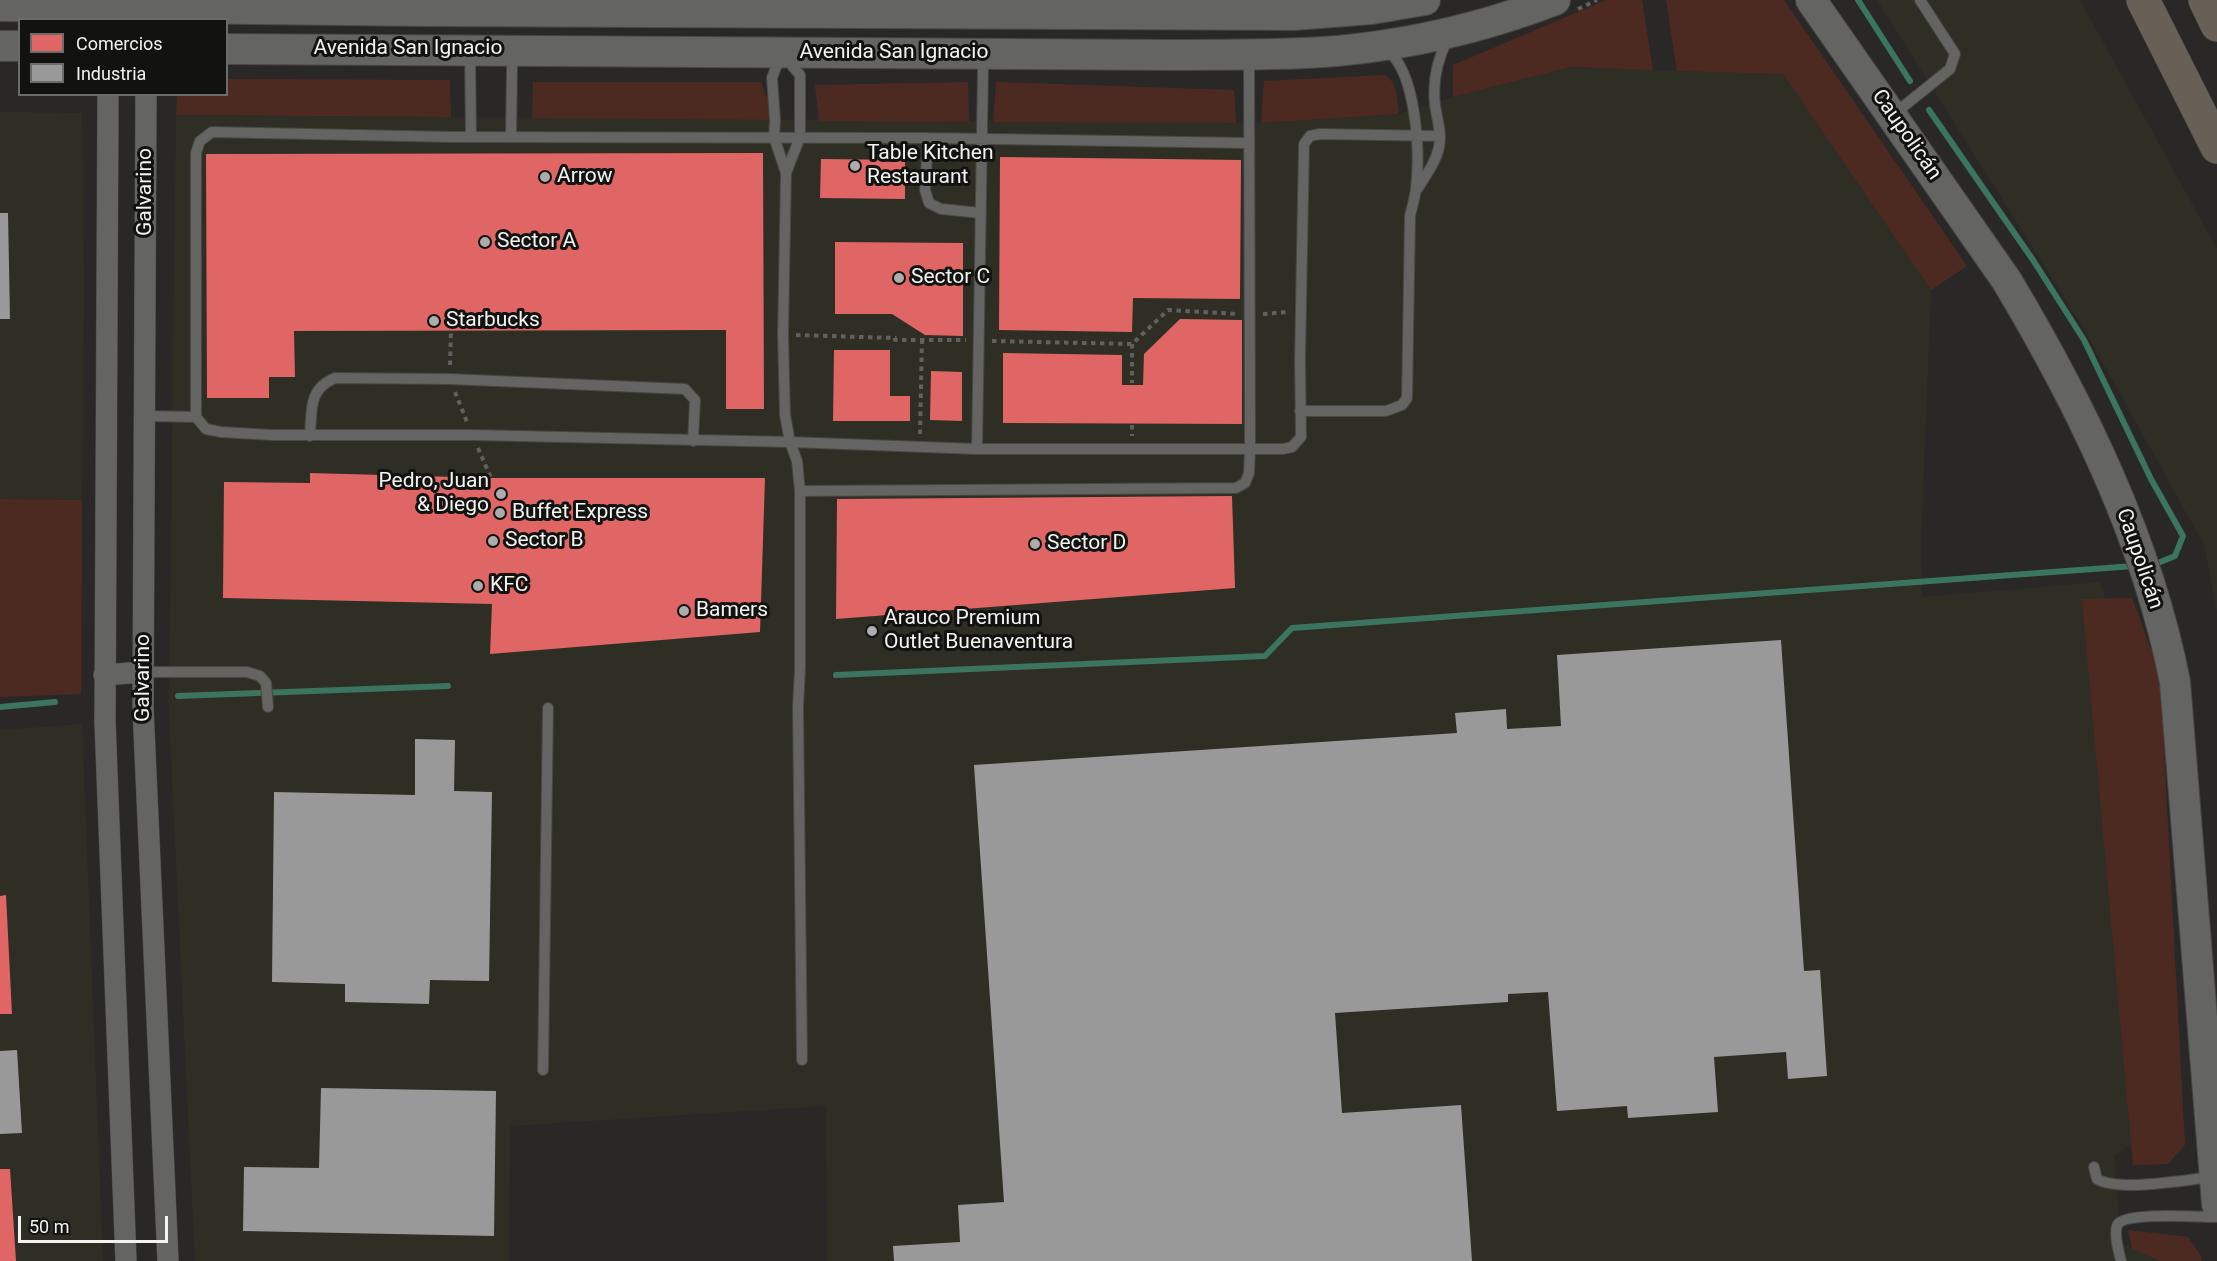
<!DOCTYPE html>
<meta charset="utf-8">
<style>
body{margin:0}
#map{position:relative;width:2217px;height:1261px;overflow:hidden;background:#292827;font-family:Roboto,sans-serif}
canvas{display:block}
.legend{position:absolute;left:18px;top:18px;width:210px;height:78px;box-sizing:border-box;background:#121210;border:2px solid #6c6c6a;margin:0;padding:8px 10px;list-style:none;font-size:18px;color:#f3f3f1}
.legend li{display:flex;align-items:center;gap:12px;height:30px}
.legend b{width:30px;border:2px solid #6c6c6a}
.scale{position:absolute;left:18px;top:1216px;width:150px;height:27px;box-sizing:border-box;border:3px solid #f3f3f1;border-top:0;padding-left:8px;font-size:18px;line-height:21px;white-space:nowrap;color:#f3f3f1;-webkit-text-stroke:4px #121210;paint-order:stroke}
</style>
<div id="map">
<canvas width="2217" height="1261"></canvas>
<ul class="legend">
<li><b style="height:16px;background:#e06666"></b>Comercios</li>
<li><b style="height:16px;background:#999"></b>Industria</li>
</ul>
<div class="scale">50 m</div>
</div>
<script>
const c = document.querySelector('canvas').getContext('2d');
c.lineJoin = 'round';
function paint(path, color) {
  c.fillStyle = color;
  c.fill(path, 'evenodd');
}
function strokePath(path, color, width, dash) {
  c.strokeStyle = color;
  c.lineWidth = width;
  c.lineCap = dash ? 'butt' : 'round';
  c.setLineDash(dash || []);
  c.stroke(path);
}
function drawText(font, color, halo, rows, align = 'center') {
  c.font = font + ' Roboto,sans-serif';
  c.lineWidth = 6;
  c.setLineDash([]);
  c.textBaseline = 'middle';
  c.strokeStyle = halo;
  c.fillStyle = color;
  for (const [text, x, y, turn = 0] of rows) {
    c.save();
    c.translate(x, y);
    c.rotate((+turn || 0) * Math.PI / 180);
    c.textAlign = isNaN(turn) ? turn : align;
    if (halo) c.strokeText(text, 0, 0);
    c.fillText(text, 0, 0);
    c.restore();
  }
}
const built = new Path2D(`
 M1877,0H2080L2217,249V612L2204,545L2084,329Z
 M1571,67L1783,74L1931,290L1921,541L1922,597L2100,582L2127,669L2166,1122L2114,1156L2121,1243L2160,1261H827L826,1106L510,1126L509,1261H195L169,715L176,115L1261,123L1399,114L1453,97Z
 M0,112L82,113L84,285L82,500L0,499Z
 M82,724L103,1261H0V730Z`);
const green = new Path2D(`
 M1606,0H1642L1653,70L1571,67L1453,97V65Z
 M1666,0H1784L1967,266L1931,290L1783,74L1677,71Z
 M1385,75C1398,83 1397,100 1399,114L1261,123L1264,81Z
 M227,79L450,80L451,117L176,115L177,95L226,94Z
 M533,82H761L775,120L532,118Z
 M968,82L969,122L819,121L815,85Z
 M996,82L1234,90L1236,123L993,122Z
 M0,499L82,500L81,694L0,697Z
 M2132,598L2160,674L2185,1145L2168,1164L2133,1165L2082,599Z
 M2128,1230L2188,1237L2201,1256V1261H2160L2132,1249Z`);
const shops = new Path2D(`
 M763,153L764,409H726V330L294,331L295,377H269V398H207L206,154Z
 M1000,157L1241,160L1240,299L1133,298L1132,332L999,330Z
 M821,159L905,160V199L820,198Z
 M835,242L963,243V336L925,335L892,314H835Z
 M1180,319L1242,320V424L1003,423V353L1122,355V385H1143L1144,354Z
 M834,350H890V396H910V421H833Z
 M931,371L962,372V421L930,420Z
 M310,473L491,478H765L760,632L490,654L492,604L223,598L224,482L310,483Z
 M1232,496L1235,588L836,619L837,499Z
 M6,895L12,1014H0V896Z
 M0,1169H10L16,1261H0Z`);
const industry = new Path2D(`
 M0,213H8L10,319H0Z
 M1781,640L1804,971L1820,970L1827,1076L1788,1079L1786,1052L1714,1057L1718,1112L1628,1118L1627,1106L1557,1111L1548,992L1508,994V1002L1335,1013L1342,1113L1461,1105L1472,1261H894L893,1246L960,1242L958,1205L1004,1202L974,765L1457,733L1455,713L1506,709L1507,729L1561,726L1557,655Z
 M415,739L455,740L454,791L492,792L489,981L430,980L429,1004L345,1002V984L272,982L274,792L415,795Z
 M17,1050L22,1133L0,1134V1051Z
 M321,1088L496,1091L494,1236L243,1231L244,1167L319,1168Z`);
const stream = new Path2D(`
 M1858,0L1910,81
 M1929,110L2033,260L2084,340L2151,479L2183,536L2175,556L2153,565
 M836,675L1265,656L1292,628L2134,566
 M178,696L448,686
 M0,707L55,702`);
const path = new Path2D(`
 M1578,9L1597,0
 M1263,314L1288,312
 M796,335L895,338V340H966
 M992,341L1132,344L1168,310L1237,314
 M1132,344V383
 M450,365L451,330
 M455,392L467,422
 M1132,425V436
 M920,434L922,340
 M478,448L491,478`);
const service = new Path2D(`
 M470,52L471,136
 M784,57L776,67L772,78L775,120L774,137L786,173L783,335L785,415L790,442L797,461L800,491V668L798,707L802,1060
 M1894,114L1950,69L1955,54L1920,0
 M511,136L512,68L515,52
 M928,138L925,190L929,203L941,209L981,213
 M1248,143L928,138L452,137L212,132L200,141L196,153V417L206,429L221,432L272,435H472L790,442L977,449H1283L1292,447L1301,437L1300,359L1304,144L1310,136L1320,134L1440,136
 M786,173L800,137V75L793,67L789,55
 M1418,188C1426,175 1436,162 1439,147C1442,133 1437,119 1435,105C1432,81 1437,60 1448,38
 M1300,411H1386L1402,405L1407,398L1410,216C1412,207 1415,198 1416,188C1420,153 1417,73 1387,50
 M145,416L196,417
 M310,436C312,410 308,389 335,378L449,379L685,389L695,400L693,441
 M977,449L983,68L985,56
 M800,491L1236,488L1245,483L1249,473L1250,448L1249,57
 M143,672H247L260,676L266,683L268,707
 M543,1070L548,708
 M2094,1167L2097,1179C2119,1192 2185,1180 2212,1177
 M2121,1261C2119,1253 2113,1231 2118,1224C2127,1212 2200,1217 2217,1217`);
const minor = new Path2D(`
 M108,94L105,722L126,1261
 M146,94L143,708L168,1261
 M104,675L143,672`);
const secondary = new Path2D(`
 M1811,0L2007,281C2081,405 2147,539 2175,682L2217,1204
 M0,6L422,11L1294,15L1372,9L1425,0
 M0,46H20
 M226,49L1171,55C1226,54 1282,56 1337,51C1412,44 1485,27 1555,0`);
const motorway = new Path2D(`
 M2143,0L2217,147
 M2205,0L2217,25`);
const markers = [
 [855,166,6,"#acacaa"],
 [545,177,6,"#acacaa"],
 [485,242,6,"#acacaa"],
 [899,278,6,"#acacaa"],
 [434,321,6,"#acacaa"],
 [501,494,6,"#acacaa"],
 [500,513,6,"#acacaa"],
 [493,541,6,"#acacaa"],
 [1035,544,6,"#acacaa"],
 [478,586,6,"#acacaa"],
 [684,611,6,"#acacaa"],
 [872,631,6,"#acacaa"]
];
const streetNames = [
 ["Avenida San Ignacio",408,49],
 ["Avenida San Ignacio",894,53],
 ["Caupolicán",1906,135,55],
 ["Galvarino",146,192,-90],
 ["Caupolicán",2139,559,71],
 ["Galvarino",144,678,-90]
];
const poiNames = [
 ["Table Kitchen",867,154],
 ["Restaurant",867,178],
 ["Arrow",557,177],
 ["Sector A",497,242],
 ["Sector C",911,278],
 ["Starbucks",446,321],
 ["Pedro, Juan",489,482,"right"],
 ["& Diego",489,506,"right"],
 ["Buffet Express",512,513],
 ["Sector B",505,541],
 ["Sector D",1047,544],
 ["KFC",490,586],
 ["Bamers",696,611],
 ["Arauco Premium",884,619],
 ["Outlet Buenaventura",884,643]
];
paint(built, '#2f2e25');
paint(green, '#4d2a21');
paint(shops, '#e06666');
paint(industry, '#999');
strokePath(stream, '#3b745f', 6);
strokePath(service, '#474645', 12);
strokePath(minor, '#474645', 22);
strokePath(secondary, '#474645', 32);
strokePath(motorway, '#474645', 34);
strokePath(path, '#61605f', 4, [4.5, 4.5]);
strokePath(service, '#646462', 10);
strokePath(minor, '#646462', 21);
strokePath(secondary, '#646462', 30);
strokePath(motorway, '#686057', 33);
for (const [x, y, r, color] of markers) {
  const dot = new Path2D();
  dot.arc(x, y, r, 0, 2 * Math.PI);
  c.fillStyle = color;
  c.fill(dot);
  strokePath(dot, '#121210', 2);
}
drawText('21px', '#f3f3f1', '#121210', streetNames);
drawText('21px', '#f3f3f1', '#121210', poiNames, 'left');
</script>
